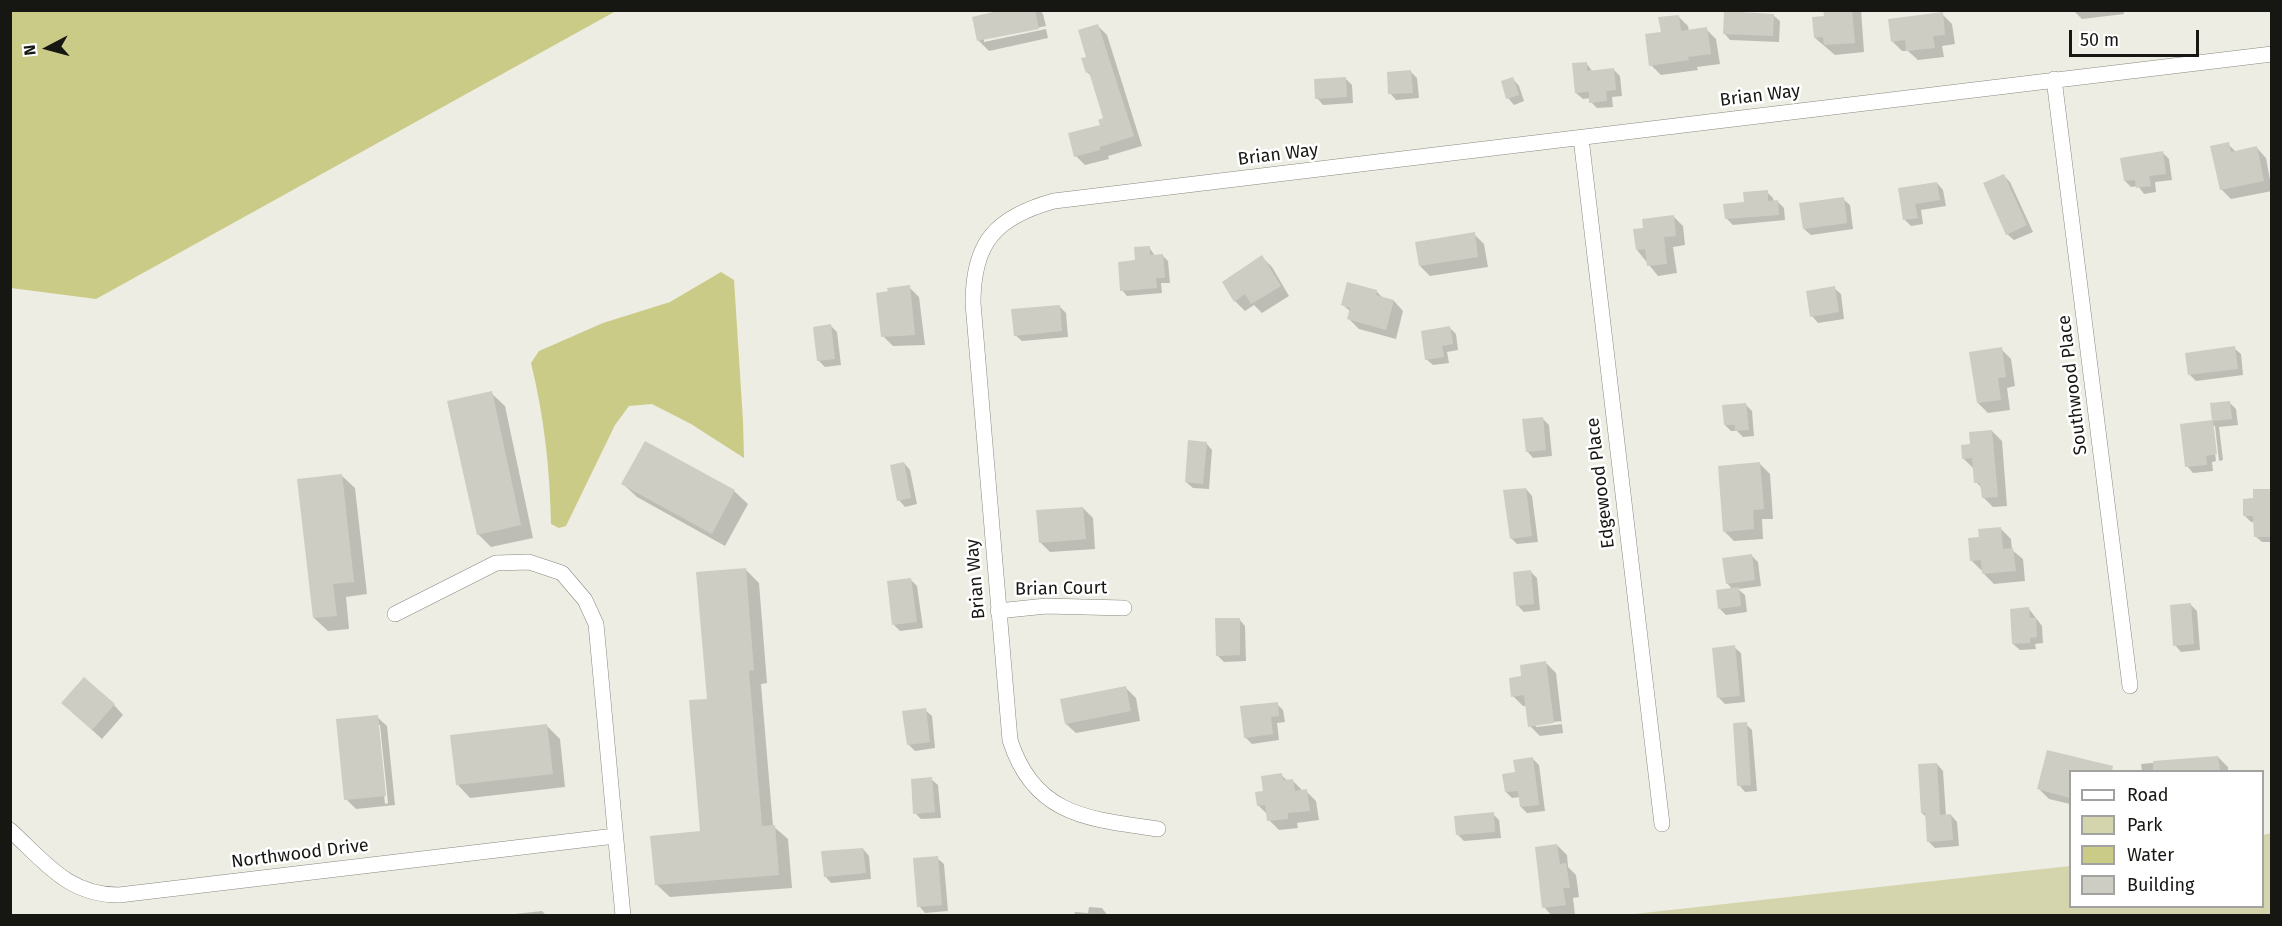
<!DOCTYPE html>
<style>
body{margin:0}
#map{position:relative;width:2282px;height:926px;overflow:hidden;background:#edede4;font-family:"Fira Sans",sans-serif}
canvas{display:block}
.frame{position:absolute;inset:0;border:12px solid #161613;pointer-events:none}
.legend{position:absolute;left:2069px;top:770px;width:195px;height:138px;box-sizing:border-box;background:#fff;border:2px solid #a2a2a1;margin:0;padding:8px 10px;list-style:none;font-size:18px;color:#161613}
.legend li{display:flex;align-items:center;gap:12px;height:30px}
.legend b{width:30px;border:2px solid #a2a2a1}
.north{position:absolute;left:18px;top:18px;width:60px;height:60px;-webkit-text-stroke:4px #fff;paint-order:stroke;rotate:264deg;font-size:16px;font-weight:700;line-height:24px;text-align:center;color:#161613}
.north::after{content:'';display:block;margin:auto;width:21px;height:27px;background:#161613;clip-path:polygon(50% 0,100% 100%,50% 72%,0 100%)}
.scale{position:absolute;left:2069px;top:30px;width:130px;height:27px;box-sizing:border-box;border:3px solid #161613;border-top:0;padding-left:8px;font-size:18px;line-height:21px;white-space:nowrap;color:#161613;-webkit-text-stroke:4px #fff;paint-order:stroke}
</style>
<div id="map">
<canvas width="2282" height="926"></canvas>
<div class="frame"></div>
<ul class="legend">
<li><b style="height:8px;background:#fff"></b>Road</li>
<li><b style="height:16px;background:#d4d5ac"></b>Park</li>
<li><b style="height:16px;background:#cbcb88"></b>Water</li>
<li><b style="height:16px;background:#cdcdc4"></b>Building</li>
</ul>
<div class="north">N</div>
<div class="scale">50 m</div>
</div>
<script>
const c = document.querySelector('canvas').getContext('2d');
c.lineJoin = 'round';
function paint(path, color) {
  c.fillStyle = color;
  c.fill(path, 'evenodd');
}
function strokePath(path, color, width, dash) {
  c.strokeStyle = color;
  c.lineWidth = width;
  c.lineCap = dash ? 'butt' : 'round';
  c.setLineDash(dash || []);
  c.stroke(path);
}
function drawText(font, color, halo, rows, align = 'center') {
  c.font = font + ' "Fira Sans",sans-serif';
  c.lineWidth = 5;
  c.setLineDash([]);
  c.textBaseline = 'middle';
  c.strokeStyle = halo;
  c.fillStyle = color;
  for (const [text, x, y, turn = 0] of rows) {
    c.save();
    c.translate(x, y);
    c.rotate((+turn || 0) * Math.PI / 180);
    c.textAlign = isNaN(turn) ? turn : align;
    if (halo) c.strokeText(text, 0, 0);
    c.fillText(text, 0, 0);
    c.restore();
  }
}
const green = new Path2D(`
 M2271,833V915H1625L2070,866V906H2262L2263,835Z`);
const water = new Path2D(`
 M10,11L11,10L616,11L96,299L11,288Z
 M721,272L734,280L743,421L744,458L691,424L652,404L629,406L615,425L566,526L559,528L551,524C550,469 544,416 531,363L539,351L603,323L670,302Z`);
const shadow = new Path2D(`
 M994,10H1040L1043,14L1046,26L984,39V42L1046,29L1048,38L989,51L979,41L974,18L994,14Z
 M1825,10H1861L1864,52L1835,55L1815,38L1825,18Z
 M2073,10H2123L2124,14L2082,19Z
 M1942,14L1952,24L1955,44L1942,46L1944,57L1918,60L1908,51H1902L1892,41Z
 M1773,15L1780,21L1779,42L1730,40L1724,33Z
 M1678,16L1688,26L1689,31L1706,29L1716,39L1720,64L1697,67L1698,70L1661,75L1651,65L1662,33Z
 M1098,26L1107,35L1142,146L1108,156L1109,159L1085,165L1076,156L1105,119L1092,77L1087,72Z
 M1586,63L1593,72L1614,70L1620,76L1622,96L1612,97L1613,107L1597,108L1591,102V98L1583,99L1576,93Z
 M1411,72L1417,78L1419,98L1396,100L1390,93Z
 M1345,78L1352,85L1353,103L1323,105L1317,98Z
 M1513,79L1519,86L1524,101L1514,105L1508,98Z
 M2228,144L2236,152L2257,148L2266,158L2272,191L2231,199L2221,189Z
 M2163,153L2169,159L2172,180L2155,182L2156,192L2144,194L2138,186L2131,187L2125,181Z
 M2004,176L2010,182L2033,232L2014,240L2007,234Z
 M1937,183L1943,190L1946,206L1921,210L1923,224L1911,226L1904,219L1900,189Z
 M1767,192L1773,198L1774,202H1778L1784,208L1785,220L1733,225L1726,218L1745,203Z
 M1843,199L1850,205L1853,229L1811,235L1804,229Z
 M1673,216L1683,226L1685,245L1673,247L1677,273L1658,276L1637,250L1645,229Z
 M1474,234L1484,244L1488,267L1430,276L1420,266Z
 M1149,247L1155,256L1162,255L1168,261L1170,283H1161L1162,293L1127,296L1122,290Z
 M1262,257L1272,267L1289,296L1262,313L1254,305L1245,311L1235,301Z
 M909,287L919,297L925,345L893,346L883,336Z
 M1834,288L1841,294L1844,319L1818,323L1812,316Z
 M1376,291L1383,298L1394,301L1403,311L1396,339L1359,329L1349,319L1351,312L1343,305Z
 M1059,306L1066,313L1068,337L1022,341L1015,335Z
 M831,326L837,332L841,365L825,367L818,360Z
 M1450,328L1456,334L1458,350L1447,352L1449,363L1433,365L1426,359Z
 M2234,348L2241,354L2243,375L2196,381L2190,375Z
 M2001,349L2011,359L2015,386L2007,388L2010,410L1988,413L1978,403Z
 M491,393L505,406L533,538L491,547L478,534Z
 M2229,402L2236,409L2238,425L2219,427L2223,460L2219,461L2215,426H2212L2216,461L2212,462L2213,471L2193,473L2187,466L2181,425L2213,421L2211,405Z
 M1746,405L1752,411L1754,436L1743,437L1737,431H1731L1725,425Z
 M1542,418L1549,425L1552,456L1533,458L1527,451Z
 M1992,431L2002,441L2007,506L1993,507L1983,497V489L1976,482L1973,468L1963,458L1972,446Z
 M1206,443L1212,450L1209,489L1193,488L1186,482Z
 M904,463L910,470L917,504L905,507L899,500Z
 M1760,464L1770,474L1773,519H1762L1763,539L1734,541L1724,531Z
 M341,475L355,488L367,594L346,597L349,629L328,631L314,618Z
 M623,484L734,491L748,504L725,546L637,497Z
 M1526,489L1532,496L1538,542L1517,544L1511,538Z
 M2272,490V542H2262L2255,536V522H2251L2245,516L2255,500V491Z
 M1083,508L1093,518L1095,549L1050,552L1040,542Z
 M2001,529L2011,539L2012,550L2023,559L2025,581L1994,584L1984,574V570H1981L1971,560L1981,539Z
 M1752,556L1758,562L1761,586L1738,589L1745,595L1747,612L1726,615L1720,609L1733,590L1727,583Z
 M746,570L759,583L767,683L761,684L773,826L788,839L792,888L670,897L656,884L702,833L708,700Z
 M1531,572L1537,578L1540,610L1524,612L1518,606Z
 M911,580L917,586L923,628L900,631L894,625Z
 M2190,604L2197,611L2200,650L2181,652L2175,645Z
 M2029,609L2042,626L2043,643L2035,644L2036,649L2020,650L2013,644Z
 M1239,619L1245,626L1246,661L1224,662L1217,655Z
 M1734,647L1741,653L1745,702L1725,704L1719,698Z
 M1546,663L1556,673L1563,733L1540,736L1530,726L1527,706H1523L1513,696L1523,677ZM1562,721V724L1536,727V724Z
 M1126,688L1136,698L1140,721L1076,733L1066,724Z
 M1277,704L1283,710L1285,722L1277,723L1279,740L1252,744L1245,737Z
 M114,705L123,715L102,739L73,713Z
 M925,710L932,716L935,748L915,751L908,744Z
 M377,717L387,726L395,805L356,809L346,799ZM377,725H380L388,803L385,804Z
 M1746,724L1752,730L1757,791L1745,792L1739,785Z
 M547,726L560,739L565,787L470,798L457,784Z
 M2048,752L2090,762L2100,772H2070V804L2049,799L2039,789Z
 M2218,757L2228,767V772H2142L2141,764Z
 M1533,759L1539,765L1545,811L1527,813L1521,807L1520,797L1512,798L1506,792L1517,773Z
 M1937,764L1943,771L1946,816L1951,815L1957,822L1959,846L1935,848L1928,841L1926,817L1922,813Z
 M1281,775L1288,781H1293L1303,791H1306L1316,801L1319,820L1297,823L1298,828L1279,830L1269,820L1268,815L1258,805Z
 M931,779L938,785L941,818L921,819L915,813Z
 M1493,814L1499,820L1501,838L1464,841L1458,835Z
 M1557,845L1567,855L1568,867L1576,875L1579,897L1573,898L1575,915L1552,916L1544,907Z
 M863,849L869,856L871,879L831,883L825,876Z
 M937,858L944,864L948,911L925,913L919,906Z
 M1089,907L1102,908L1108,916H1074L1075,912L1088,913Z
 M542,911L547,916H497Z`);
const building = new Path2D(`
 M992,10H1035L1039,29L977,41L972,17L993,12Z
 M1823,10H1852L1855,43L1824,45L1823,37L1814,38L1812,17L1824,16Z
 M1724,11L1774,14L1773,36L1723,34Z
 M1943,12L1945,35L1933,36L1935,48L1906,51L1905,40L1891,42L1888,19Z
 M1679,15L1681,31L1707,27L1711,54L1688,57L1689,60L1649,66L1645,34L1661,32L1658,17Z
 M1098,24L1134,136L1100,147V150L1074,157L1068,133L1100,125L1098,120L1103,118L1089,72L1086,73L1081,58L1086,57L1078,30Z
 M1587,62V71L1614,68L1616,90L1606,91L1607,101L1589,103V92L1575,93L1572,63Z
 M1411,70L1413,93L1388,94L1387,72Z
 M1346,77L1347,97L1315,99L1314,79Z
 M1513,77L1519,95L1506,99L1501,81Z
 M2229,142L2231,152L2257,146L2264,181L2220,190L2210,146Z
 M2163,151L2166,174L2149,176L2151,186L2136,188L2135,180L2124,181L2120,158Z
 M2004,174L2027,225L2006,235L1983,183Z
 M1937,182L1940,200L1915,204L1918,218L1903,220L1898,188Z
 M1768,190V201L1778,200L1779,215L1725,219L1723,204L1744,202L1743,192Z
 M1844,197L1847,223L1803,229L1799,203Z
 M1674,215L1676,236L1664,237L1667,264L1647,266L1645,249L1636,250L1633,229L1643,228L1642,219Z
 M1475,232L1478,257L1419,266L1415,242Z
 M1150,246V255L1163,254L1165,278H1156L1157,288L1120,291L1118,262L1135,260L1134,247Z
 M1262,255L1281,286L1251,304L1245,294L1234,302L1222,282Z
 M1347,282L1377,290L1376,295L1394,300L1386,330L1347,319L1350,308L1341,305Z
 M910,285L915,335L881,337L876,293L888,291L887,288Z
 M1835,286L1839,312L1810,317L1806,291Z
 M1060,305L1062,331L1014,336L1011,309Z
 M831,324L835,359L817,361L813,327Z
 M1450,326L1453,344L1442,346L1444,357L1425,360L1421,331Z
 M2235,346L2238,369L2188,375L2185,353Z
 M2002,347L2006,377L1998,378L2001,400L1977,403L1969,352Z
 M492,391L521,525L477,535L447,401Z
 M2230,401L2232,419L2213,421L2217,454L2206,456L2207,465L2185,467L2180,424L2212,420L2210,403Z
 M1746,403L1749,430L1735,431V425H1724L1722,405Z
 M1543,417L1546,450L1526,452L1522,419Z
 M1992,430L1998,497L1982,498L1980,483H1974L1972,458L1962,459L1961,445L1970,444L1969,432Z
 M1188,440L1207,442L1203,484L1185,482Z
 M645,441L735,490L712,534L621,484Z
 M904,462L911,498L897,501L890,465Z
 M1760,462L1764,509L1753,510L1754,529L1723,532L1718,466Z
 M342,474L354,582L333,584L337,616L313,618L297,479Z
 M1526,488L1532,536L1510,539L1503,490Z
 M2253,489H2271V537H2254L2253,516H2243V499L2253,498Z
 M1083,507L1086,539L1039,543L1036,510Z
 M2001,527L2003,549L2013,548L2016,571L1982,574L1981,560L1970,561L1968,538L1979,537L1978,529Z
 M1752,554L1755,580L1726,584L1722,558Z
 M746,568L754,670L749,671L762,826L775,825L779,875L655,885L650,836L700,831L689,700L707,699L696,572Z
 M1531,570L1534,604L1516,606L1513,572Z
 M911,578L917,622L892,625L887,581Z
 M1739,587L1741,606L1718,609L1716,590Z
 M2191,603L2194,644L2173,646L2170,605Z
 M2029,607L2030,618H2036L2037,637L2030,638V643L2012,644L2010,609Z
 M1215,618H1240V655L1216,656Z
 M1735,645L1740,696L1717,698L1712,648Z
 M1546,661L1554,723L1528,727L1524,695L1511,697L1509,678L1521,676L1520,665Z
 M84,677L115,704L92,730L61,703Z
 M1126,686L1131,711L1065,724L1060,699Z
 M1278,702L1279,716L1271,717L1273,734L1244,738L1240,706Z
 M926,708L930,742L907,745L902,711Z
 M378,715L386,796L344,800L336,719Z
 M1747,722L1751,785L1737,786L1733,723Z
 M547,724L553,774L456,785L450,735Z
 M2047,750L2113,766L2112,771H2070V798L2037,789Z
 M2218,756L2220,771H2153V761Z
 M1533,757L1539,805L1520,807L1518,791L1505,792L1502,774L1515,772L1513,760Z
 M1937,763L1940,815L1951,814L1953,840L1927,842L1925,813H1921L1918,764Z
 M1282,773L1283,780L1293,779L1295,791L1307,789L1310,811L1288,813V819L1267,821L1265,805L1257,806L1255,792L1263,791L1261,776Z
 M932,777L935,812L913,814L911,779Z
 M1494,812L1495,832L1456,835L1454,816Z
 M1557,844L1560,864L1566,863L1570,888H1563L1566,905L1542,908L1535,847Z
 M863,848L866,873L824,877L821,851Z
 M938,856L942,905L917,907L913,858Z`);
const minor = new Path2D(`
 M2054,79L2130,686
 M1581,138L1662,824
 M998,611L1046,606L1124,608
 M395,614L496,563L529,562L562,573L585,600L596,624L623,916
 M1158,829C1089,819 1034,816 1010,740L973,303C973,242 996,217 1054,201L2272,54
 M10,830C45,862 68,895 119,895L615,836`);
const streetNames = [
 ["Brian Way",1760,96,-7],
 ["Brian Way",1278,155,-7],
 ["Southwood Place",2073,385,-97],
 ["Edgewood Place",1601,483,-97],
 ["Brian Way",976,579,-95],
 ["Brian Court",1061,589,-1],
 ["Northwood Drive",300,854,-7]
];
paint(green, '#d4d5ac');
paint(water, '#cbcb88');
paint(shadow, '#0003');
paint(building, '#cdcdc4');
strokePath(minor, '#898980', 16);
strokePath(minor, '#fff', 15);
drawText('18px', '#161613', '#fff', streetNames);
</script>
